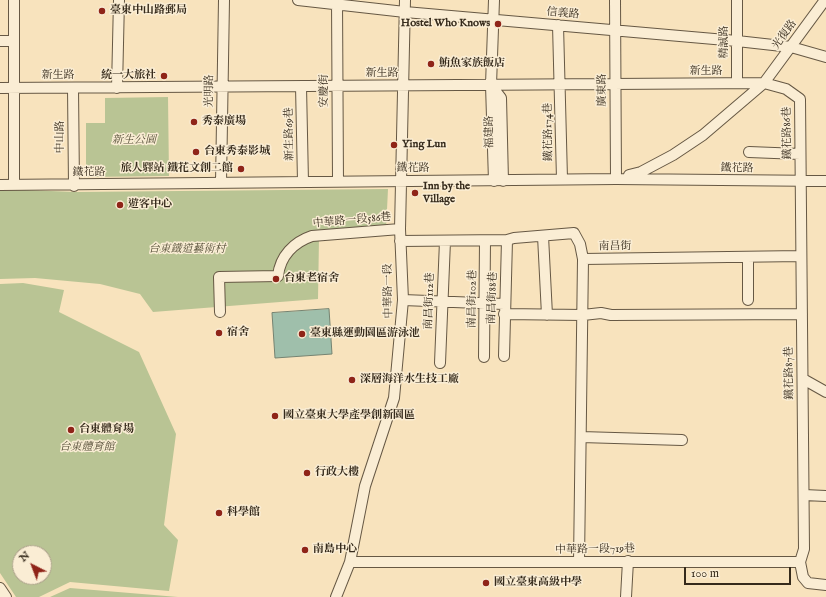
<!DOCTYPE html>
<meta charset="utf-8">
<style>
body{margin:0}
#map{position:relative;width:826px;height:597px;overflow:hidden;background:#f8e3bd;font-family:"IM FELL English",serif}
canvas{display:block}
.north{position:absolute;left:12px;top:545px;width:40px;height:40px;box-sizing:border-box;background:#faedd4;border:1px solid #ab9f8a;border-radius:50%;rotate:318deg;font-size:11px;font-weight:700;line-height:16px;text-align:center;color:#352a1b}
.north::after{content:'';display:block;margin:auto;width:14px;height:18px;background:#8f2418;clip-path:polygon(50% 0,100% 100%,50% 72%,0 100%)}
.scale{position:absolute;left:684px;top:567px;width:107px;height:18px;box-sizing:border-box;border:2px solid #352a1b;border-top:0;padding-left:5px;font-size:12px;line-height:14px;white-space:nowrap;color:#352a1b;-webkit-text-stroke:3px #faedd4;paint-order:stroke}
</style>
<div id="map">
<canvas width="826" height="597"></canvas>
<div class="north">N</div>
<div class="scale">100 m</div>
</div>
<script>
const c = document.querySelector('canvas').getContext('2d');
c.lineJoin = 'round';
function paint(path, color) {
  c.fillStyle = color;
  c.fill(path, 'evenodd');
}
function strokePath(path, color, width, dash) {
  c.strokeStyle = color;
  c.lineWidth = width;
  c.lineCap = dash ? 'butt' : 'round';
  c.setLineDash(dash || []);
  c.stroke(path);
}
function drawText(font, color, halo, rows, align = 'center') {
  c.font = font + ' "IM FELL English","Noto Serif TC",serif';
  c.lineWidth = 3;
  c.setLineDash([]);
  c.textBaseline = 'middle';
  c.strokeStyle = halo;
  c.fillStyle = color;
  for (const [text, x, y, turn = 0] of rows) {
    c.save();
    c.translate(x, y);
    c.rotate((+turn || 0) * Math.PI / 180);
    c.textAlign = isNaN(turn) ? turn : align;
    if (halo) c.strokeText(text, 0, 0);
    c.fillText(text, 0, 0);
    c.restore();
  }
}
const green = new Path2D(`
 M168,97L169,176L86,177V123H105V98Z
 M0,189L76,192L388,189L386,230L319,238L318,299L153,312L140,294L100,284L35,278L0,279Z
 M23,283L64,290L59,312L139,352L176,434L164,525L178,540L169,591L70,582L39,597H16L0,573V284ZM20,553H44V577H20Z
 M70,588L178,597H50Z`);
const water = new Path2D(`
 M329,309L332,354L275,358L272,313Z`);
const minor = new Path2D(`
 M298,0L405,12L737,41L791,47L826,57
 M337,0L338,181
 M494,0L491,85L494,181
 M615,0L616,179
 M737,0V83
 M558,25L562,179
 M0,41H14
 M491,85L501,98L503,181
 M301,86L303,182
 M0,88L764,83L786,89L800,99L804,549L800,562
 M73,88L74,186
 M117,88L119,0
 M749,152L800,154
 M629,175L641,172L673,155L703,135L764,83L825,0
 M221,183L224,0
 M0,185L616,179L826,181
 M14,185V0
 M543,236L547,315
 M400,241L507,240L514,238L574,233L580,244L583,259L579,562
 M583,259L801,256
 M403,300L504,304
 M748,300V257
 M220,312L219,277L278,276C280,256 294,242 312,236L400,229
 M504,314L583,315L601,313L611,315L802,314
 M504,356L507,240
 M484,357L485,241
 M440,363L445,241
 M803,379L826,392
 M581,437L682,440
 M804,495L826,496
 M350,562H800L803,577L808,583L826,585
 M0,588L6,597
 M336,597L350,562L365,486L394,398L403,300L400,229L405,0
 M626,597L628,561`);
const markers = [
 [102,11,4,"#8f2418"],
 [498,24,4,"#8f2418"],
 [431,64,4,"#8f2418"],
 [164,76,4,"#8f2418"],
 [194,122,4,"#8f2418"],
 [394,145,4,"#8f2418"],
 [196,152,4,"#8f2418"],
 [241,169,4,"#8f2418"],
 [415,193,4,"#8f2418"],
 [120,205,4,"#8f2418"],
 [276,279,4,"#8f2418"],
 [219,333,4,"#8f2418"],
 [302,334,4,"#8f2418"],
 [352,380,4,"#8f2418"],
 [275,416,4,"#8f2418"],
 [71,430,4,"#8f2418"],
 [307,473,4,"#8f2418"],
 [219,513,4,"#8f2418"],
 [305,550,4,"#8f2418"],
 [486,583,4,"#8f2418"]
];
const poiNames = [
 ["臺東中山路郵局",110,11],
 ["Hostel Who Knows",490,24,"right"],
 ["鮪魚家族飯店",439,64],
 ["統一大旅社",156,76,"right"],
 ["秀泰廣場",202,122],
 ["Ying Lun",402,145],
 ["台東秀泰影城",204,152],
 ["旅人驛站 鐵花文創二館",233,169,"right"],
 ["Inn by the",423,187],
 ["Village",423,200],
 ["遊客中心",128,205],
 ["台東老宿舍",284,279],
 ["宿舍",227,333],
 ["臺東縣運動園區游泳池",310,334],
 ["深層海洋水生技工廠",360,380],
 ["國立臺東大學產學創新園區",283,416],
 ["台東體育場",79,430],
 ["行政大樓",315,473],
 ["科學館",227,513],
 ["南島中心",313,550],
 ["國立臺東高級中學",494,583]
];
const streetNames = [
 ["信義路",563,14,5],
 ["光復路",785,35,-54],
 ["精誠路",725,42,-90],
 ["新生路",706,72],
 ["新生路",382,74],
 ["新生路",58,76],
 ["廣東路",603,90,-90],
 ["光明路",210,91,-89],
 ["安慶街",325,91,-90],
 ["福建路",490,132,-91],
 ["鐵花路174巷",549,132,-91],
 ["鐵花路86巷",788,133,-91],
 ["新生路69巷",290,134,-91],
 ["中山路",61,137,-90],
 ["鐵花路",413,169],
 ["鐵花路",737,169,1],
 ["鐵花路",89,173,-1],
 ["中華路一段586巷",352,221,-5],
 ["南昌街",615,247,-1],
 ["中華路一段",389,291,-91],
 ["南昌街88巷",493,298,-88],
 ["南昌街102巷",473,299,-89],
 ["南昌街112巷",430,301,-88],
 ["鐵花路87巷",790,373,-91],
 ["中華路一段719巷",595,550,-1]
];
const parkNames = [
 ["新生公園",134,141],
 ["台東鐵道藝術村",187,250],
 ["台東體育館",87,448]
];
paint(green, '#b9c494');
paint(water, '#9fbfab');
strokePath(water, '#758371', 1);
strokePath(minor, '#665844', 12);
strokePath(minor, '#faedd4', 10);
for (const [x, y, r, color] of markers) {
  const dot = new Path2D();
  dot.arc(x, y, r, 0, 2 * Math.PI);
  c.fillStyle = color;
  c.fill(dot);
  strokePath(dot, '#faedd4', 1.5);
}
drawText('bold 11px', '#352a1b', '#faedd4', poiNames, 'left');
drawText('11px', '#352a1b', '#faedd4', streetNames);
drawText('italic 11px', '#565039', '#faedd4', parkNames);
</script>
